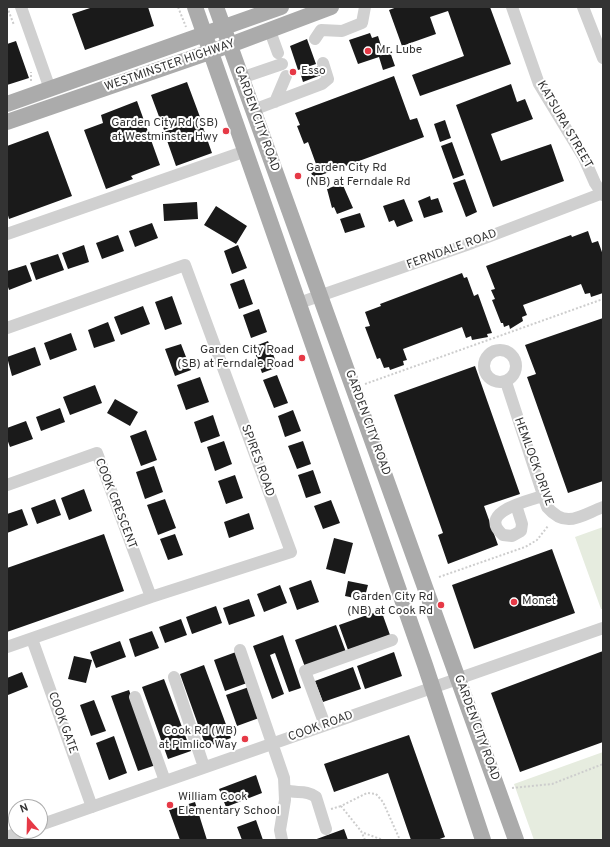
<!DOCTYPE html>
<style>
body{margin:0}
#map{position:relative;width:610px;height:847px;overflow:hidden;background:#fff;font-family:Overpass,sans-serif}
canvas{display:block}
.frame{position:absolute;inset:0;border:8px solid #333;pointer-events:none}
.north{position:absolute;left:8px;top:799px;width:40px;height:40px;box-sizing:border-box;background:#fff;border:1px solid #adadad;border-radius:50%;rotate:340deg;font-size:11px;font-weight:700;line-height:16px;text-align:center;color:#333}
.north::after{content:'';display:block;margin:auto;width:14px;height:18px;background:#e63946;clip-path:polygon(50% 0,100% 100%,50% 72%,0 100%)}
</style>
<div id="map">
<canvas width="610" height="847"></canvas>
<div class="frame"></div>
<div class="north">N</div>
</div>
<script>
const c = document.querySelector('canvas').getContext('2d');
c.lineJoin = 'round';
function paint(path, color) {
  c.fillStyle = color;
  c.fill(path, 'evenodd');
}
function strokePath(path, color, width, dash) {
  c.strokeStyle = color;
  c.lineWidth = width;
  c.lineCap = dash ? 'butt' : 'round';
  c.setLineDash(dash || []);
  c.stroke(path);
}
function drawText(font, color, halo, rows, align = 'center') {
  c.font = font + ' Overpass,sans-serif';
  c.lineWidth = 4;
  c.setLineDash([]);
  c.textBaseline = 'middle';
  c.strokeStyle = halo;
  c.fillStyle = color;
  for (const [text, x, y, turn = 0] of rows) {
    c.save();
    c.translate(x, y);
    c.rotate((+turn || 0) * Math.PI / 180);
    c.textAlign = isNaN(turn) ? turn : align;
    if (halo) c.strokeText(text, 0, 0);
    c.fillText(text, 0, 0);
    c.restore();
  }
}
const green = new Path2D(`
 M603,527V609H601L575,537Z
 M603,752V840H534L514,784Z`);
const building = new Path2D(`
 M93,7H148L154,26L85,50L72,14Z
 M397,7H490L511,64L420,96L412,75L464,56L448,11L430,17L436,34L402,46L389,10Z
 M370,33L372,38L378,36L383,52L389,49L395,66L383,70L379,57L358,64L349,40Z
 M307,39L316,64L298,70L290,46Z
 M16,41L29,78L7,85V44Z
 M318,66L321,75L303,82L300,72Z
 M394,76L410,120L417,118L424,137L313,178L309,166L316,164L308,142L304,144L297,126L300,125L295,113Z
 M187,82L200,117L164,130L151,95Z
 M511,84L517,102L525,99L533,119L491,134L501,161L551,144L564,181L493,207L456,105Z
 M137,101L160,165L131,176L133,179L106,189L84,130L103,123L101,115Z
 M200,119L212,153L176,166L164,132Z
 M445,120L451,138L440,142L434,124Z
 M48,131L72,196L9,219L7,212V146Z
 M452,142L464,175L453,179L441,146Z
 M465,179L477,212L466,217L453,183Z
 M342,183L353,208L337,214L334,207L332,208L327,189Z
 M430,196L431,200L438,198L443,212L424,218L418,201Z
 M404,199L413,221L397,227L394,220L389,222L383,206Z
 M197,202L198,219L164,221L163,204Z
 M216,206L247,226L236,244L204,225Z
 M360,213L365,227L345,233L340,219Z
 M152,223L158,238L135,247L129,231Z
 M588,231L592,243L598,241L603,255V293L591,297L590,293L585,294L581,284L523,305L527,315L522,317L523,321L510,329L509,325L504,327L503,323H501L492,300L495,299L491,290L495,289L486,266L571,235L572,237Z
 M118,235L124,251L102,259L96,243Z
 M84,245L89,262L68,269L62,253Z
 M238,245L247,268L232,274L224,251Z
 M58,254L64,270L36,280L30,263Z
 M26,265L32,281L9,290L7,284V271Z
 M462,273L464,278L467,277L474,296L478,294L492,333L487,334L488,337L472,340L471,336L466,338L462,327L403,349L407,360L403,361L404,365L390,370L389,367L384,368L380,358L377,359L365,327L370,326L365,312L381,306L380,304Z
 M244,279L253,304L239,309L230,284Z
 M172,296L182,324L165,330L155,302Z
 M143,306L150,324L121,335L114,317Z
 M259,309L267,332L251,338L243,315Z
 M603,318V481L568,493L527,377L536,374L525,345Z
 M108,322L115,341L94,348L88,330Z
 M71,333L77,350L50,360L44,343Z
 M268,341L278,367L262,373L253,347Z
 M181,344L191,370L175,376L165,349Z
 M35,347L41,365L12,376L7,357Z
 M475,366L520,494L484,506L498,545L448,564L438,535L443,533L394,395Z
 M277,375L288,403L274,408L263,380Z
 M200,377L209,402L186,410L177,385Z
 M95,385L102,403L70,415L63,397Z
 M115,399L138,412L130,426L107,413Z
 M60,408L65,422L41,431L36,417Z
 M293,410L301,431L285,437L278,416Z
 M213,415L220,436L201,443L194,422Z
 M26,421L33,439L10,447L7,439V428Z
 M146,430L157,460L141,466L130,436Z
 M224,441L232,464L215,471L207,447Z
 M303,441L311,464L297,469L288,446Z
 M154,466L163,492L145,499L136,472Z
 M313,470L321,493L306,498L298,475Z
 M235,475L243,498L226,504L218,481Z
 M84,489L92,511L69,520L61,498Z
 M55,499L61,515L37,524L31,508Z
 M165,499L176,528L158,535L147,505Z
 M331,500L340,523L323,529L314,506Z
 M22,509L28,525L7,533V514Z
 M249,513L254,529L229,538L224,522Z
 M104,534L124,591L7,632V568Z
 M175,534L183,555L168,560L160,539Z
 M334,538L353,543L345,574L326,569Z
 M552,549L575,613L474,649L452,585Z
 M311,580L319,602L297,610L289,588Z
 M348,581L368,585L364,600L345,596Z
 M280,585L287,603L264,612L257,594Z
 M249,599L255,616L229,625L223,608Z
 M216,606L222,623L192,634L186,617Z
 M381,610L390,635L348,650L339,625Z
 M181,619L187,635L165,643L159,627Z
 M336,625L346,652L305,667L295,640Z
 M152,631L159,648L135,657L129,639Z
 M283,635L301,688L289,692L275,653L270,655L284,694L272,699L253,646Z
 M120,641L126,657L96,668L90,652Z
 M603,651V742L520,772L491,693Z
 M236,652L247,683L225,691L214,660Z
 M394,652L402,676L365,689L357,666Z
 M74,656L92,660L86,683L68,679Z
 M204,665L231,738L206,747L180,674Z
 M353,667L361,689L323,702L315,681Z
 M22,672L28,687L8,695L7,678Z
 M164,679L191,751L168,759L142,687Z
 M249,687L259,718L237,726L226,695Z
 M129,690L156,765L138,771L111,696Z
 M94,700L106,731L91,736L80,705Z
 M409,735L445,837L437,840H411L388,773L334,792L324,764Z
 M114,736L127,773L109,780L96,743Z
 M256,775L262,793L226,807L219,789Z
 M195,802L207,840H180L169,810Z
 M256,820L263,840H242L237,827Z
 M344,829L348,840H314Z`);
const path = new Path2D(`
 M7,7L14,25
 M178,7L186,27
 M31,81V72
 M365,384L603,299
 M439,577L525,547L537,540L548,526
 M512,788L552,784L603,764
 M331,809L341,806
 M364,833L383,840
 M365,840L361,831L341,806L367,793L376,794L383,802L400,840`);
const minor = new Path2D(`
 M21,7L50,89
 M512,7L539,84L584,158L595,183L603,195
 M583,7L603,58
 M270,31L278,53
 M315,39L321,30L342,31L362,23L365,7
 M241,78L282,64
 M275,102L286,76
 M253,110L322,84L328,79L323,63
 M7,234L246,151
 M299,303L472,243L603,193
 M7,328L185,265L291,552L151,597L7,647
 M484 366a16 16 0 1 1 32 0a16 16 0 1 1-32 0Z
 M506,382L547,507C566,529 580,516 603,507
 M7,485L97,453L151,597
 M516,505L522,524L521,531L512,536L503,535C476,512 528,501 543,496
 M32,639L92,807
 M240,650L284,778L285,800L280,830L282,840
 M174,677L204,767
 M135,697L165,781
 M325,725L305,671L392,640
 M285,790C296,794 306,789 316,797L326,829
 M40,825L603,628
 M7,837L24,831`);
const major = new Path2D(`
 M195,7L425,665L483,840
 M216,7L516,840
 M7,104L281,7
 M7,122L230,45L331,7`);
const markers = [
 [368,51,4,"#e63946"],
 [293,72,4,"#e63946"],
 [226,131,4,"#e63946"],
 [298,176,4,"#e63946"],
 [302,358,4,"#e63946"],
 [514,602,4,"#e63946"],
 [441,605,4,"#e63946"],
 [245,739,4,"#e63946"],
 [170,805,4,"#e63946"]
];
const poiNames = [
 ["Mr. Lube",376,51],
 ["Esso",301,72],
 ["Garden City Rd (SB)",218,124,"right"],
 ["at Westminster Hwy",218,138,"right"],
 ["Garden City Rd",306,169],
 ["(NB) at Ferndale Rd",306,183],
 ["Garden City Road",294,351,"right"],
 ["(SB) at Ferndale Road",294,365,"right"],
 ["Garden City Rd",433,598,"right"],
 ["(NB) at Cook Rd",433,612,"right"],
 ["Monet",522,602],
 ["Cook Rd (WB)",237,732,"right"],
 ["at Pimlico Way",237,746,"right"],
 ["William Cook",178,798],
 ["Elementary School",178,812]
];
const streetNames = [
 ["WESTMINSTER HIGHWAY",170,66,-19],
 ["GARDEN CITY ROAD",256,119,70],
 ["KATSURA STREET",564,125,60],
 ["FERNDALE ROAD",452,250,-20],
 ["GARDEN CITY ROAD",367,423,70],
 ["SPIRES ROAD",257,461,70],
 ["HEMLOCK DRIVE",533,462,70],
 ["COOK CRESCENT",115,504,69],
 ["COOK GATE",62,723,70],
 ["COOK ROAD",321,727,-20],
 ["GARDEN CITY ROAD",476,728,70]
];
paint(green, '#e6ecdf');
paint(building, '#1a1a1a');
strokePath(path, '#cdcdcd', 2, [2, 2]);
strokePath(minor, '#d0d0d0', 12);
strokePath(major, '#ababab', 16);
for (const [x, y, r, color] of markers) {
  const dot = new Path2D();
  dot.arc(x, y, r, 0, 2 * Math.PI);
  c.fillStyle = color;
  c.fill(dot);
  strokePath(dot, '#fff', 1.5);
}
drawText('12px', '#333', '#fff', poiNames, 'left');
drawText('12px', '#333', '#fff', streetNames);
</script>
